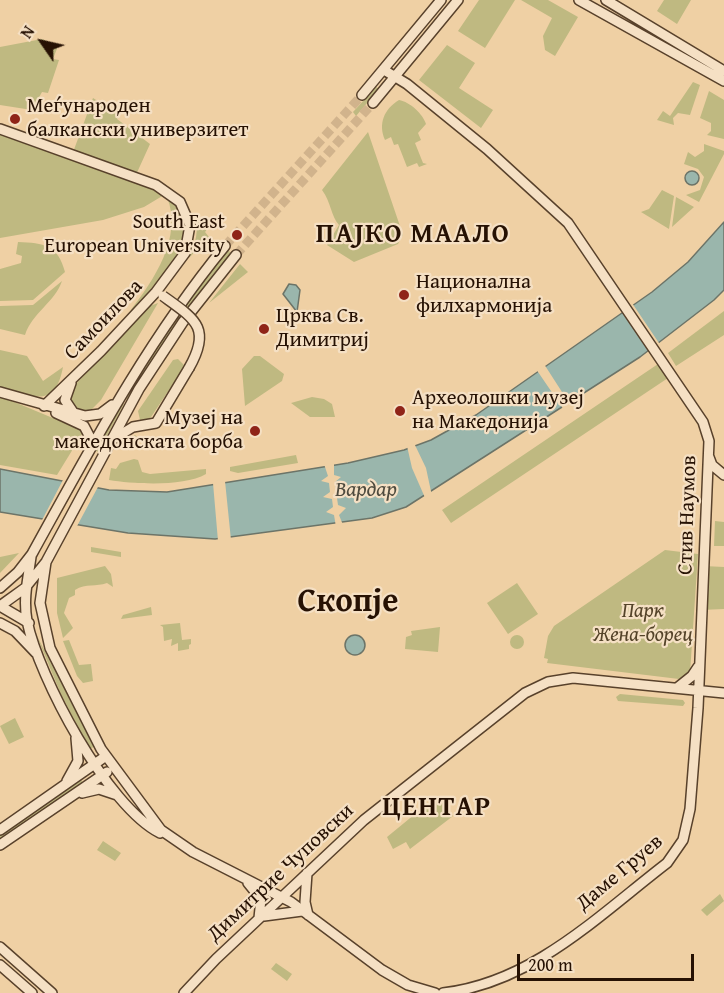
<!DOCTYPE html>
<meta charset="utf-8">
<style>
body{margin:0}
#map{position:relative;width:724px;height:993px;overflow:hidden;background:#efd0a4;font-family:"Gentium Book Plus",serif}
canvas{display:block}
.north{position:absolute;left:12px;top:12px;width:60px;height:60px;-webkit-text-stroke:4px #f5e0c4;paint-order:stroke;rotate:304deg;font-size:16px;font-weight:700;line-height:24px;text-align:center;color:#261103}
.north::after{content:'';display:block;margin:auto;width:21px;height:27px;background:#261103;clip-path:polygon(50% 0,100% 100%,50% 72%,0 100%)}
.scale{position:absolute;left:517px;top:954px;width:177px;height:27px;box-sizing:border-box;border:3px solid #261103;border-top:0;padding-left:8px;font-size:18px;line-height:21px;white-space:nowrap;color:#261103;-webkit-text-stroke:4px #f5e0c4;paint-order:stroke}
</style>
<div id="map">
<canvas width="724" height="993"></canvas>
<div class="north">N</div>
<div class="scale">200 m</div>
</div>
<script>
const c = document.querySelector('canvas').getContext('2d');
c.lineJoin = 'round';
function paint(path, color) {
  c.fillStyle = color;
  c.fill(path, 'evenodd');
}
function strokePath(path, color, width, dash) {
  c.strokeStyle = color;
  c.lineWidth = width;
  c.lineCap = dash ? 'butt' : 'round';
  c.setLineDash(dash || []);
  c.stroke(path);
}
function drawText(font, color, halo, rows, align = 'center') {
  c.font = font + ' "Gentium Book Plus",serif';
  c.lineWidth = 4.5;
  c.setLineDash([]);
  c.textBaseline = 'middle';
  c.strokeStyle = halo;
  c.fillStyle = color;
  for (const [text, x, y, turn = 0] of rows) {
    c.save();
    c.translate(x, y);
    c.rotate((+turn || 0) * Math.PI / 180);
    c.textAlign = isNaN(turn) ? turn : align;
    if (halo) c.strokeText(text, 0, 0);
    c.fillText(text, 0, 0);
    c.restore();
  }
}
const green = new Path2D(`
 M479,0H515L485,48L458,31Z
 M521,0H548L578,17L555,56L545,50L543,36L552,18Z
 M664,0H691L677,24L657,11Z
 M42,39L58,46L53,59L59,60L48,93L42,92L32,110L0,105V47Z
 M447,45L475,63L459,88L493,110L481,128L419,80Z
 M693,82L700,85L690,115L678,113L673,118L674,125L657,120L663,111L670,116Z
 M376,87L379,89L356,116L353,112Z
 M709,91L724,100V139L707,135L711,131V123L700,118Z
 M93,98L119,115L117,119L150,144L135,177L72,155Z
 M399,100C410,102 423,114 426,124L418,133L421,140L415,143L423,163L427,164L419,167L417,163L407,167L398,144L394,145L391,137L385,140C378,124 384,109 399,100Z
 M368,132L403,235L398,244L354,262L327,245L339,225C331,216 331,202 322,190Z
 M0,134L147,187L164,195L144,207L103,220L0,238Z
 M704,144L724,151V154L699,202L686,195L700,190L704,177L698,169L684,164L688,152L695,157L704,151Z
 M662,190L674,196L669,229L641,212L649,209Z
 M167,197C202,226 178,257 155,284C147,293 140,305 130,311C154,280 183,237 167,197Z
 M676,197L694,207L672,227Z
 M195,214L202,219L201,224L209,227L205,232L209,237L189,258C196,243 199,230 195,214Z
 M18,242C44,243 58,245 65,272L33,300L0,301V269L21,263L22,256L16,254Z
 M228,250L231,253L188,307L185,305Z
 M240,264L248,272L209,303Z
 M62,281C55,302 32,313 25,335L0,329V306L33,305Z
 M158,303L101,400L88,413L77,411L69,400L72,388L150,306Z
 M724,311V335L676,366L668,353Z
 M178,314L181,316L127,399L123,397Z
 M0,350L27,356L43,381L63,367C55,410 32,396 0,387Z
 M254,356H260L284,374L282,381L245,406L242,369Z
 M178,359L185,366L151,417L146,421L140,420L138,411L173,360Z
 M658,364L668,378L451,523L442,510Z
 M0,396L84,431L57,475L0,465Z
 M312,397L324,399L332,404L335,417H310L291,403Z
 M121,402L124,404L98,452L94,450Z
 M135,435L138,438V447L124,448L122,445Z
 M296,455L298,463L238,473L230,471V467Z
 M134,459L138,460L142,472L150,474L206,469V474C184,487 134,484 109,480L111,468L116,469L120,463Z
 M715,521L724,522V546H714Z
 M91,547L121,552V557L91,552Z
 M665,550L698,554L690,673L679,679L547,663L548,659L544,658L548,636L554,626Z
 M19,553L0,573V557Z
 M105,566L111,574L113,587L107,583C96,587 86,583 75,590V595L69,598L64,613L73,628L63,638L57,613V578Z
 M704,566L724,567V609L701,610Z
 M517,583L538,614L508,634L487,603Z
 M151,607L152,615L121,619L123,615Z
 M180,623L182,640L191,639V644L189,645V649L178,651V643L171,646L172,639L164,641L163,627L160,625Z
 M440,627L438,652L405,649L406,637L412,635L411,631Z
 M36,634L94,747L89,749L60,692Z
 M510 642a7 7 0 1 1 14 0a7 7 0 1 1-14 0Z
 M69,640L79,665L91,664L93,681L83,683L77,676L63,641Z
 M620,694L683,700L685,703L683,706L618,701L616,697Z
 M15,718L24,737L9,744L0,726Z
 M81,780L83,783L0,840V836Z
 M437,796L453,816L410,849L406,842L393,849L387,837Z
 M103,841L121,853L115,861L97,850Z
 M720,894L724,901L707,916L701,910Z
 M276,963L292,974L287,981L271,969Z`);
const water = new Path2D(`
 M685 178a7 7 0 1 1 14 0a7 7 0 1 1-14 0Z
 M724,222V290L714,300L640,357L406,507L372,518L215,539L128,533L0,512V469L109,490L167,492L348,463L404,450L431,440L476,415L652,292L688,262Z
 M289,284L296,285L300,290L297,312L283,294Z
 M345 645a10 10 0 1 1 20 0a10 10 0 1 1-20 0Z`);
const pier = new Path2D(`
 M632,303L661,346L650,353L621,310Z
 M544,364L571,406L564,410L536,369Z
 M414,443L426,468L432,496L426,500L412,468L407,446Z
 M334,463V475L341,477L335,482L336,490L343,493L337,498L338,505L346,508L339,515L343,525L336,527L334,515L326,512L333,507L332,499L323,497L330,492L329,483L321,481L328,476L324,464Z
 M64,478L99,485L76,528L41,522Z
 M225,481L231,540L218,541L213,483Z`);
const minorTunnel = new Path2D(`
 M225,246L362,95
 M236,255L373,103`);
const minor = new Path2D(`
 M579,0L724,81
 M606,0L724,71
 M384,70L407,84L487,149L568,223L703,422L709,441L698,708L690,809L683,840L667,863C598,916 532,983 443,993
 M362,95L441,0
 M373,103L458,0
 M0,129L156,185L180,202L190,225L185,253L156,292L101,351L44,406
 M71,383L65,400L73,412
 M0,392L85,416L100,414L112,405
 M56,413L84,426L93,443
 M115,438L133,427L156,423L189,368
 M709,457L712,465L724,475
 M31,557C28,579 23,598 27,621C39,678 107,806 160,833
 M46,562L40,603L50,648L101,749L161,830L193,852L291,902L382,970L408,985L435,993
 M0,588L18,572L32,554C91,447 147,341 225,246
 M0,606L25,588L46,562L139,389L183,322L236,255
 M0,606L29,623
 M0,623L15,631L36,653
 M677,688L692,676L698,667
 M67,781L78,761L76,738
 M82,793L99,789L117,795
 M0,830L106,756
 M0,845L107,772
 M307,873L305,902L308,915
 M248,883L261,899L259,918
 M264,916L302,911
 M0,947L52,993
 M0,965L32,993
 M184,993L216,959L364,820L525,693L548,682L573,678L724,693`);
const minorBridge = new Path2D(`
 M163,296C195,319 212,328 189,368`);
const markers = [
 [15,119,6,"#8f2418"],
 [237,235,6,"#8f2418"],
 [404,295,6,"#8f2418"],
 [264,329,6,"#8f2418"],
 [400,411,6,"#8f2418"],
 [255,431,6,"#8f2418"]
];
const poiNames = [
 ["Меѓународен",27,107],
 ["балкански универзитет",27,131],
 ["South East",225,223,"right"],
 ["European University",225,247,"right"],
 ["Национална",416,283],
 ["филхармонија",416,307],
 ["Црква Св.",276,317],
 ["Димитриј",276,341],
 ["Археолошки музеј",412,399],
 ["на Македонија",412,423],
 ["Музеј на",243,419,"right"],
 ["македонската борба",243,443,"right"]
];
const streetNames = [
 ["Самоилова",104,320,-46],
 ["Стив Наумов",688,515,-88],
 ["Димитрие Чуповски",281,873,-43],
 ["Даме Груев",620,873,-40]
];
const parkNames = [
 ["Парк",643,612],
 ["Жена-борец",643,636]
];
const waterNames = [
 ["Вардар",366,490]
];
const districtNames = [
 ["ПАЈКО МААЛО",413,235],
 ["ЦЕНТАР",437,808]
];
const townNames = [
 ["Скопје",348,603]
];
paint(green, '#bfb981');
paint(water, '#9ab6ac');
strokePath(water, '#6c7468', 1.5);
paint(pier, '#efd0a4');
strokePath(minorTunnel, '#d1b38c', 9, [9, 4.5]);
strokePath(minor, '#58412b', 12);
strokePath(minor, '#f5e0c4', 9);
strokePath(minorBridge, '#58412b', 12, []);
strokePath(minorBridge, '#f5e0c4', 9);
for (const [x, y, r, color] of markers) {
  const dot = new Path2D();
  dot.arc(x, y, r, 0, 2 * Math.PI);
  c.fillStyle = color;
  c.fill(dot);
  strokePath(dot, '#f5e0c4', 2);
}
drawText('21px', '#261103', '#f5e0c4', poiNames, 'left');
drawText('21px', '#261103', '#f5e0c4', streetNames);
drawText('italic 21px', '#544329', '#f5e0c4', parkNames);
drawText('italic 22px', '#4f4b3e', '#f5e0c4', waterNames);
c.letterSpacing = '1.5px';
drawText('bold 27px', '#261103', '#f5e0c4', districtNames);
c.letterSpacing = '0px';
drawText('bold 33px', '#261103', '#f5e0c4', townNames);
</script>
